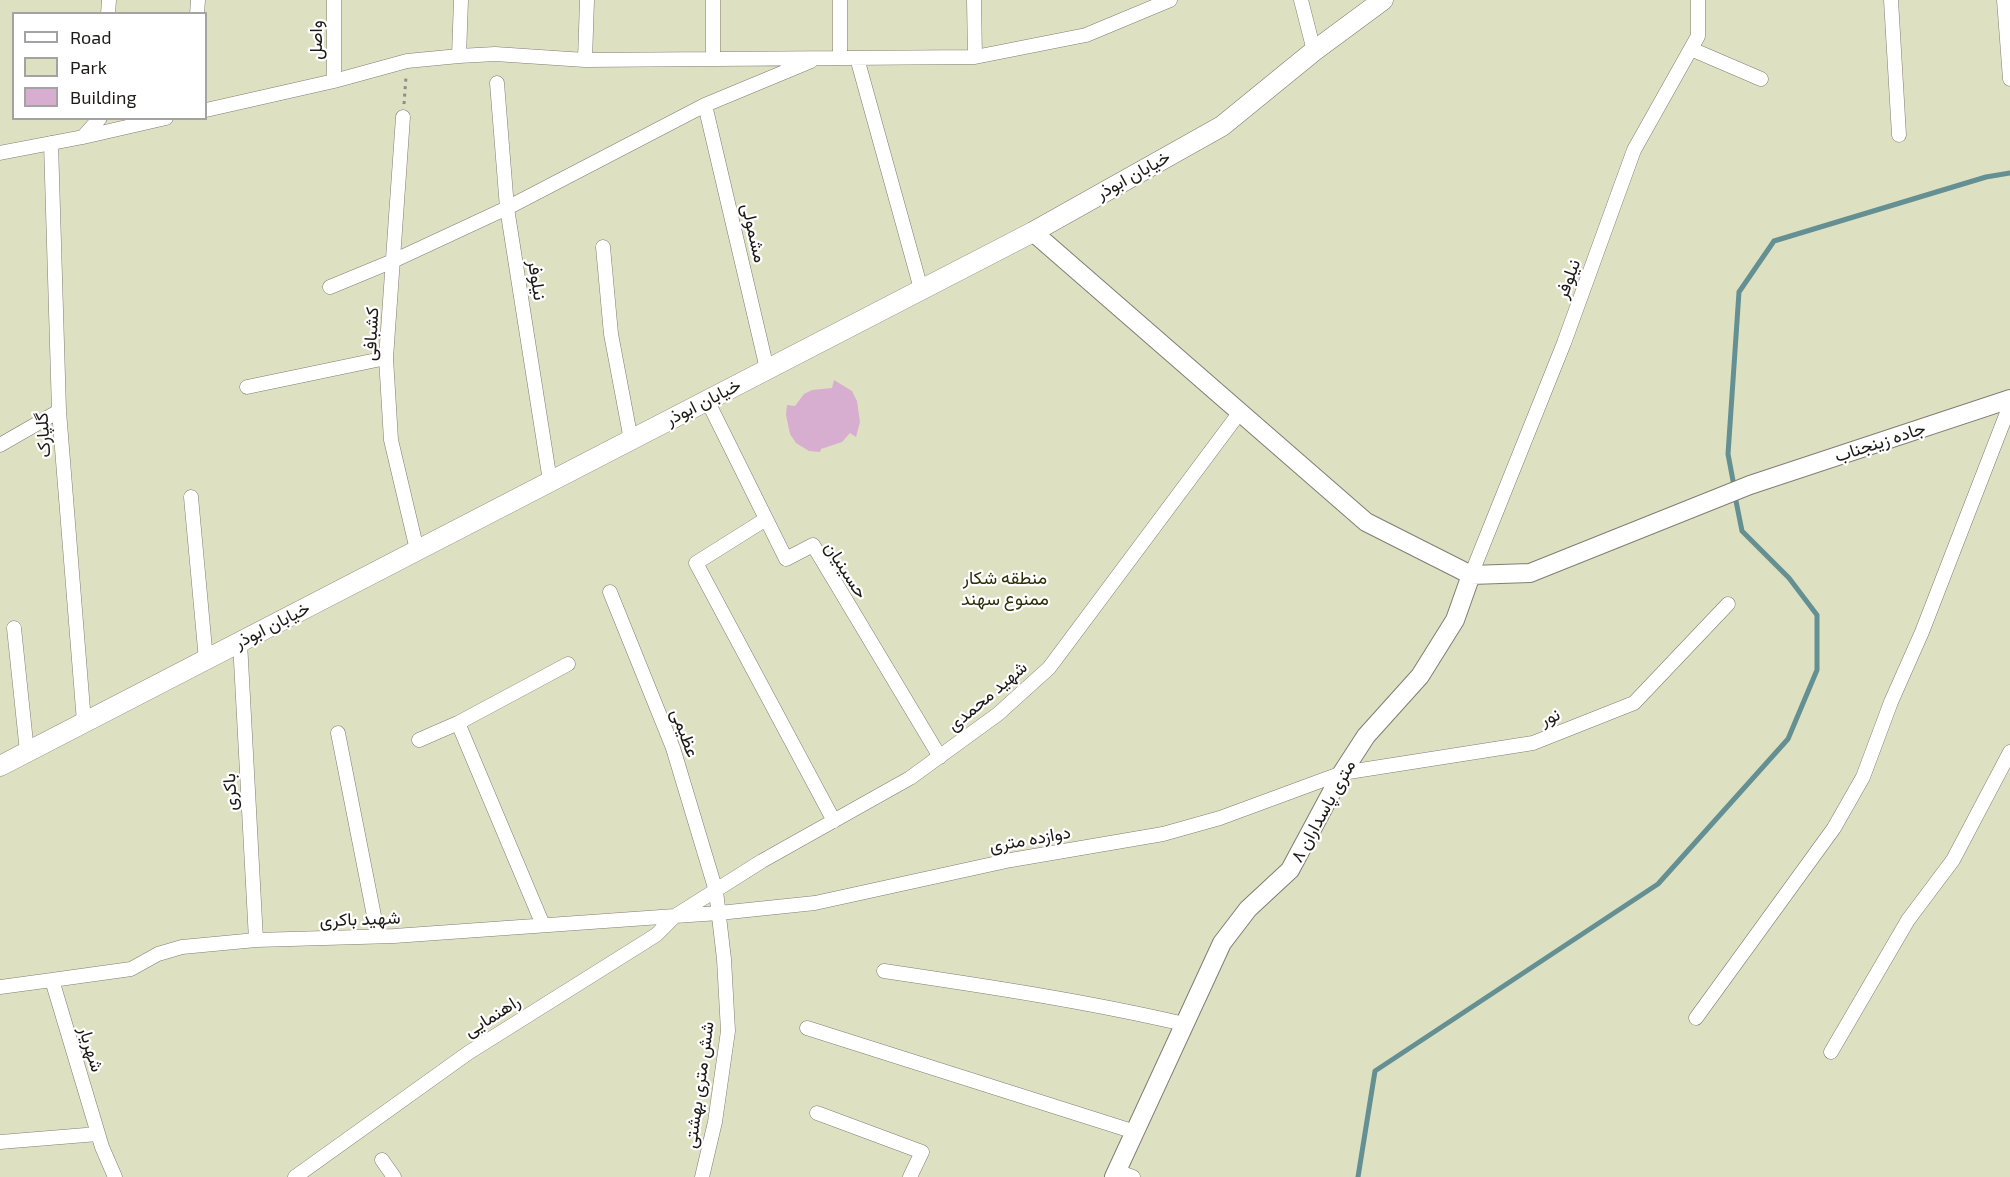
<!DOCTYPE html>
<meta charset="utf-8">
<style>
body{margin:0}
#map{position:relative;width:2010px;height:1177px;overflow:hidden;background:#fffbf5;font-family:"Exo 2",sans-serif}
canvas{display:block}
.legend{position:absolute;left:12px;top:12px;width:195px;height:108px;box-sizing:border-box;background:#fff;border:2px solid #a4a3a2;margin:0;padding:8px 10px;list-style:none;font-size:18px;color:#1c1a16}
.legend li{display:flex;align-items:center;gap:12px;height:30px}
.legend b{width:30px;border:2px solid #a4a3a2}
</style>
<div id="map">
<canvas width="2010" height="1177"></canvas>
<ul class="legend">
<li><b style="height:8px;background:#fff"></b>Road</li>
<li><b style="height:16px;background:#dee1c1"></b>Park</li>
<li><b style="height:16px;background:#d7aecf"></b>Building</li>
</ul>
</div>
<script>
const c = document.querySelector('canvas').getContext('2d');
c.lineJoin = 'round';
function paint(path, color) {
  c.fillStyle = color;
  c.fill(path, 'evenodd');
}
function strokePath(path, color, width, dash) {
  c.strokeStyle = color;
  c.lineWidth = width;
  c.lineCap = dash ? 'butt' : 'round';
  c.setLineDash(dash || []);
  c.stroke(path);
}
function drawText(font, color, halo, rows, align = 'center') {
  c.font = font + ' "Exo 2",Vazirmatn,sans-serif';
  c.lineWidth = 4.5;
  c.setLineDash([]);
  c.textBaseline = 'middle';
  c.strokeStyle = halo;
  c.fillStyle = color;
  for (const [text, x, y, turn = 0] of rows) {
    c.save();
    c.translate(x, y);
    c.rotate((+turn || 0) * Math.PI / 180);
    c.textAlign = isNaN(turn) ? turn : align;
    if (halo) c.strokeText(text, 0, 0);
    c.fillText(text, 0, 0);
    c.restore();
  }
}
const green = new Path2D(`
 M0,0H2010V1177H0ZM14,14H206V118H14Z`);
const stream = new Path2D(`
 M1734,486L1728,454L1739,292L1774,241L1986,177L2010,173
 M1358,1177L1375,1071L1658,884L1788,739L1817,670V615L1789,578L1742,531L1735,496`);
const building = new Path2D(`
 M834,380L852,391L857,401L860,422L856,437L850,433L842,442L821,449L820,452L809,451L796,443L790,434L786,415L787,405L795,406L804,394L812,390L832,388Z`);
const path = new Path2D(`
 M404,104L406,77`);
const minor = new Path2D(`
 M334,0V81
 M974,0L975,57
 M1301,0L1314,51
 M1891,0L1899,135
 M2004,0L2010,79
 M108,14L109,0
 M197,14L198,0
 M1691,49L1761,79
 M459,56L461,0
 M840,58V0
 M857,58L921,289
 M713,59V0
 M585,60L587,0
 M497,83L507,208L550,481
 M705,105L767,369
 M206,110L334,81L407,61L459,56L495,54L585,60L975,57L1086,35L1170,0
 M403,117L386,358L391,440L417,550
 M83,137L166,118
 M51,143L59,411L84,722
 M0,153L83,137L100,118
 M603,247L611,334L631,440
 M330,287L393,261L507,208L705,105L811,61
 M247,387L386,358
 M707,400L786,559L813,545L940,757
 M0,445L59,411
 M191,497L206,660
 M766,519L696,563L834,821
 M1471,575L1564,343L1634,150L1698,36V0
 M610,592L673,748L716,891L724,959L728,1031L715,1122L702,1177
 M14,628L27,752
 M240,642L256,940
 M458,723L543,925
 M338,733L378,936
 M419,740L458,723L568,664
 M884,971C985,986 1085,1001 1184,1024
 M52,980L131,969L158,954L182,947L256,940L394,936L675,916L762,861L910,778L998,714L1049,668L1240,412
 M0,987L52,980L102,1147L115,1177
 M1696,1018L1834,828L1863,777L1891,702L1922,632L2010,405
 M807,1028L1135,1132
 M1831,1052L1908,920L1953,860L2010,752
 M817,1113L922,1152L910,1177
 M0,1142L98,1134
 M382,1160L394,1177
 M1117,1171L1133,1177
 M295,1177L468,1053L656,935L675,916L719,913L815,903L1011,860L1163,834L1220,818L1342,773L1533,743L1634,703L1728,604`);
const tertiary = new Path2D(`
 M1033,232L1366,522L1471,575L1530,573L1750,485L2010,399
 M1114,1177L1222,943L1248,909L1290,870L1342,773L1366,736L1420,676L1455,620L1471,575`);
const secondary = new Path2D(`
 M0,766L1033,232L1222,126L1314,51L1383,0`);
const streetNames = [
 ["واصل",316,40,-90],
 ["خیابان ابوذر",1133,175,-29],
 ["مشمولی",754,233,77],
 ["نیلوفر",1568,279,-70],
 ["نیلوفر",537,280,81],
 ["کشبافی",371,334,-87],
 ["خیابان ابوذر",703,402,-27],
 ["گلپارک",43,435,-94],
 ["جاده زینجناب",1880,442,-18],
 ["حسینیان",846,570,57],
 ["خیابان ابوذر",272,625,-27],
 ["شهید محمدی",987,696,-40],
 ["نور",1550,717,-22],
 ["عظیمی",685,733,70],
 ["باکری",230,792,-93],
 ["۸ متری پاسداران",1323,811,-61],
 ["دوازده متری",1030,839,-10],
 ["شهید باکری",360,919,-2],
 ["راهنمایی",492,1016,-32],
 ["شهریار",91,1049,73],
 ["شش متری بهشتی",699,1085,-82]
];
const parkNames = [
 ["منطقه شکار",1005,578],
 ["ممنوع سهند",1005,599]
];
paint(green, '#dee1c1');
strokePath(stream, '#649093', 5);
paint(building, '#d7aecf');
strokePath(minor, '#837c73', 15);
strokePath(tertiary, '#837c73', 20);
strokePath(secondary, '#837c73', 21);
strokePath(path, '#908d88', 3, [3, 4.5]);
strokePath(minor, '#fff', 14);
strokePath(tertiary, '#fff', 18);
strokePath(secondary, '#fff', 20);
drawText('18px', '#1c1a16', '#fff', streetNames);
drawText('18px', '#2d2f07', '#fff', parkNames);
</script>
